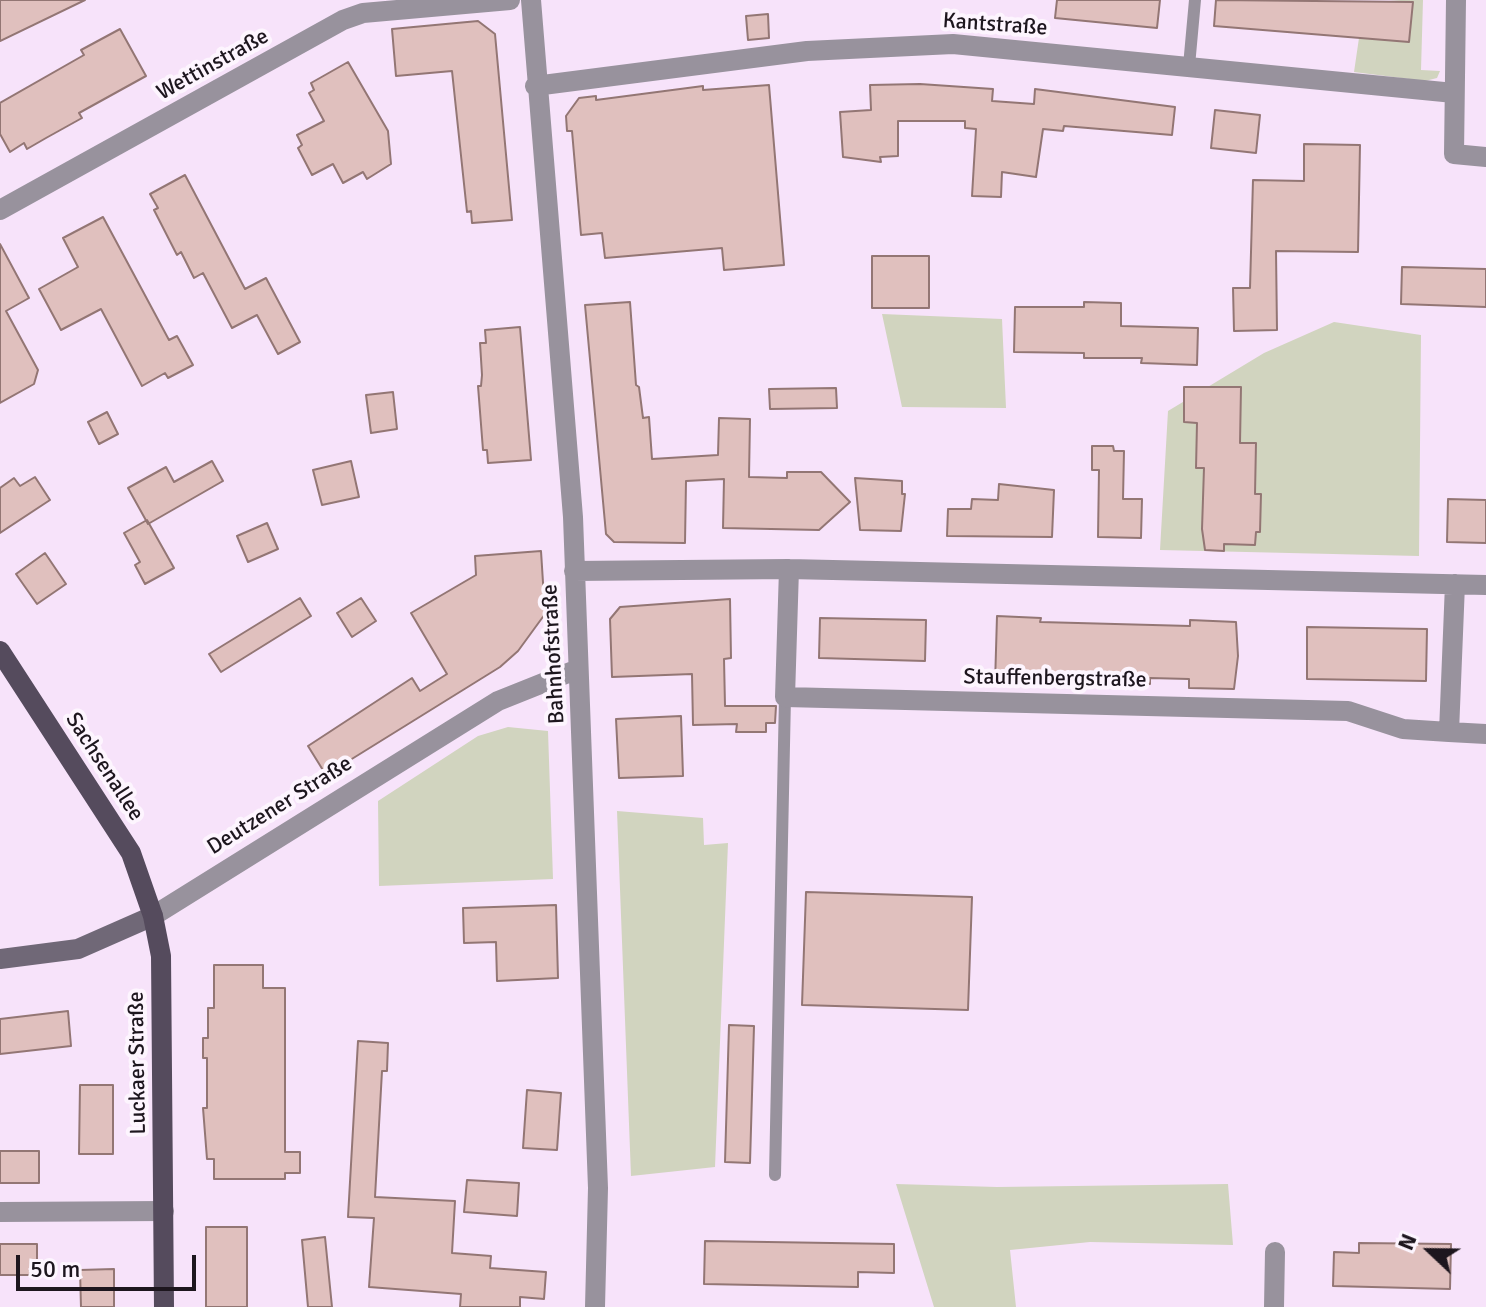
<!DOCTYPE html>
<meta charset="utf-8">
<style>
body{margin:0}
#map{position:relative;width:1486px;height:1307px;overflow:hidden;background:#f7e3fa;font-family:Signika,sans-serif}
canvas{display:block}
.north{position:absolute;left:1390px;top:1211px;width:80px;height:80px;-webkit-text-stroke:6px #fdf5fe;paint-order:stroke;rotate:292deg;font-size:22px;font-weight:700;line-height:32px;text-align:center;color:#1d161e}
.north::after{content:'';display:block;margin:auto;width:28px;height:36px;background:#1d161e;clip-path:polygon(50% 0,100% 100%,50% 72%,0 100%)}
.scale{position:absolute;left:16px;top:1255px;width:180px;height:36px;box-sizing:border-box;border:4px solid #1d161e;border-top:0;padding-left:10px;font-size:24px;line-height:28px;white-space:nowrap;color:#1d161e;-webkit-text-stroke:6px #fdf5fe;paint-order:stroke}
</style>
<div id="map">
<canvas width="1486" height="1307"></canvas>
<div class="north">N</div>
<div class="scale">50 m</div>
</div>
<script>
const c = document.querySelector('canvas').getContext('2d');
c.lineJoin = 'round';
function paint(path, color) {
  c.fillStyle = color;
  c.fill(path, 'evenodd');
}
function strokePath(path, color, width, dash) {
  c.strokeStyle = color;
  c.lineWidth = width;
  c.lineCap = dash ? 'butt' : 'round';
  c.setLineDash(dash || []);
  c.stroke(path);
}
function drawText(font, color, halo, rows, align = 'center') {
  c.font = font + ' Signika,sans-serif';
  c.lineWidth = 8;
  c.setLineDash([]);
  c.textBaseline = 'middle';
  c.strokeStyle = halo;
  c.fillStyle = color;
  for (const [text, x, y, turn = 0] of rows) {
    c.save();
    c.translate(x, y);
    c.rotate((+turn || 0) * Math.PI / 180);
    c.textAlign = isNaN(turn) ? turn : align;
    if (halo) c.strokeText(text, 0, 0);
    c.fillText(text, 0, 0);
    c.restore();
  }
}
const green = new Path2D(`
 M1389,0H1423L1421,70L1440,71L1437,78L1425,81L1354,72L1359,38L1409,42L1413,2Z
 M882,314L1002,319L1006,408L902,407Z
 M1334,322L1421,335L1419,556L1160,550L1168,411L1264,353Z
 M508,727L548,731L553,879L379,886L378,801L478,736Z
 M617,811L703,818L704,845L728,843L715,1167L631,1176Z
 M896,1184L997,1187L1228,1184L1233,1245L1090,1242L1010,1250L1016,1307H934Z`);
const building = new Path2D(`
 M0,0H85L0,41Z
 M1057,0H1160L1157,28L1055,18Z
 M1216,0L1413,2L1409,42L1214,26Z
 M768,14L769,38L748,40L746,16Z
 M478,21L495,34L512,220L472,223L471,211L467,212L452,71L396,76L392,29Z
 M120,29L146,76L79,113L82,118L46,138L27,149L24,143L10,152L0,134V103L84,55L81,50Z
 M348,62L388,131L391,164L367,179L363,172L343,183L333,164L312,175L298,148L302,145L297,135L324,121L309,93L314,90L311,83Z
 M920,84L993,89L992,101L1034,104L1035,89L1175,107L1172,135L1064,126L1063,131L1043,129L1036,177L1002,172L1001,197L972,196L976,129L965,128V121H898V156L880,157L881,162L843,157L840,112L871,110L870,85Z
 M769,85L784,265L724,270L722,248L605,258L602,233L581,235L572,131H567L566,116L579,98L596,96V100L703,86V90Z
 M1215,110L1260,115L1256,153L1211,148Z
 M1304,144L1360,145L1358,252L1276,251L1277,330L1234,331L1233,288H1250L1253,180L1304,181Z
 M185,175L245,289L266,278L300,342L278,354L257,315L232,328L203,273L194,278L181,252L177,255L154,210L158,208L150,194Z
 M103,217L169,340L177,336L193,365L168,378L165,373L142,386L101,309L61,330L39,289L78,267L63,238Z
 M0,244L29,298L6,311L38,370L34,384L0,403Z
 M872,256H929V308H872Z
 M1402,267L1486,269V307L1401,304Z
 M630,302L636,385L639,387L643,418L649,417L652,459L718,455L719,418L750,419L749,477L787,478V472H821L850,502L819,530L723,528L724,479L686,481L685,543L614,542L606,534L585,305Z
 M1084,302L1121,303V326L1198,328L1197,365L1141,363L1142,358H1084V353L1014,352L1015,307H1084Z
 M520,327L531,460L488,463L487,450H483L478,386H481L482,375L480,343H486L485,330Z
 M1184,387H1241L1240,443H1256L1255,494H1261L1260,532H1256L1255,545L1224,544V551L1205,550L1202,529L1204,468H1196L1197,423L1184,422Z
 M836,388L837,408L770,409L769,389Z
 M393,392L397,429L371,433L366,395Z
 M107,412L118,434L99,444L88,422Z
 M1092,446H1113L1114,451H1124L1123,499H1142L1141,538L1098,537L1099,470H1092Z
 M212,461L223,481L148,524L128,488L166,467L174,482Z
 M351,461L359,497L322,505L313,470Z
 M35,477L50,500L0,533V488L14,478L20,486Z
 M855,478L902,481V494H905L901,531L860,530Z
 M999,484L1054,490L1052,537L947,536L948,509H971L972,499L998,500Z
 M1448,499L1486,500V543L1447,542Z
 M147,520L174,568L145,584L135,565L140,562L124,533Z
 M267,523L278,549L248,562L237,536Z
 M541,551L545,614L518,651L500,667L326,775L308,746L412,678L420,691L447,674L411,613L476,575L475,556Z
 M45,553L66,584L37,604L16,574Z
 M300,598L311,616L221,672L209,654Z
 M361,598L376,621L352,637L337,613Z
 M730,599L731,658L724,659L725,706H776L775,723H766V732H736L737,724L693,725L692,674L612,677L610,619L620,607Z
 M997,616L1041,618L1040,622L1190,626V620L1236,622L1238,656L1234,689L1189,688V679L1150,678V684L1039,677V685L995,684Z
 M820,618L926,620L925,661L819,658Z
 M1307,627L1427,629L1426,681L1307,679Z
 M681,716L683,776L619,778L616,719Z
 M806,892L972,897L968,1010L802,1005Z
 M556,905L558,978L497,981L496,942L464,943L463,908Z
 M214,965H263V988H285V1152H300V1173H285V1179H214V1159H207L203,1108H207V1058H203V1038H208V1008H214Z
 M68,1011L71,1046L0,1054V1019Z
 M729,1025L754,1026L750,1163L725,1162Z
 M358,1041L388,1043L387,1071H382L375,1197L455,1201L452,1253L491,1256L490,1268L546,1272L544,1299L520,1297V1307H460L461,1294L369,1287L374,1218L348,1217Z
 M80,1085H113V1154H79Z
 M527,1090L561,1093L557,1150L523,1148Z
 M0,1151H39V1183H0Z
 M467,1180L519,1183L517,1216L464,1212Z
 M206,1227H247V1307H206Z
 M325,1237L332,1307H308L302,1240Z
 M705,1241L894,1244V1273L858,1272V1287L704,1284Z
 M1359,1243L1451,1244L1450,1289L1333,1286L1334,1252L1359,1253Z
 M0,1244H37V1275H0Z
 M114,1269V1307H81L80,1270Z`);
const service = new Path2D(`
 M1189,66L1195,0
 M775,1175L785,697`);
const minor = new Path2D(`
 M531,0L573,517L598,1188L595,1307
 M1456,0L1454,154L1486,157
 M535,86L807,51L953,44L1454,93
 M0,210L343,20L363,13L510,0
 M789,569L785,697L1348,711L1403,729L1449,732L1455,584
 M574,571L789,569L1486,585
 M1449,732L1486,734
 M153,916L498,701L578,669
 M0,1212L164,1211
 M1274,1307L1275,1252`);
const secondary = new Path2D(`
 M0,959L78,949L153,916`);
const primary = new Path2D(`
 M0,651L131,853L153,916L161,956L164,1307`);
const streetNames = [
 ["Kantstraße",995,25,4],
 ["Wettinstraße",213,65,-29],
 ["Bahnhofstraße",554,654,-93],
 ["Stauffenbergstraße",1055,679,1],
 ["Sachsenallee",104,767,57],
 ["Deutzener Straße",280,806,-32],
 ["Luckaer Straße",138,1063,-91]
];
paint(green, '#d1d4bf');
paint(building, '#e0c0be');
strokePath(building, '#937674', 2);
strokePath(service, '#98929d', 12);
strokePath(minor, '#98929d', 20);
strokePath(secondary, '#706877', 20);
strokePath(primary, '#554b5d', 20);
drawText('22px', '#1d161e', '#fdf5fe', streetNames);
</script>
